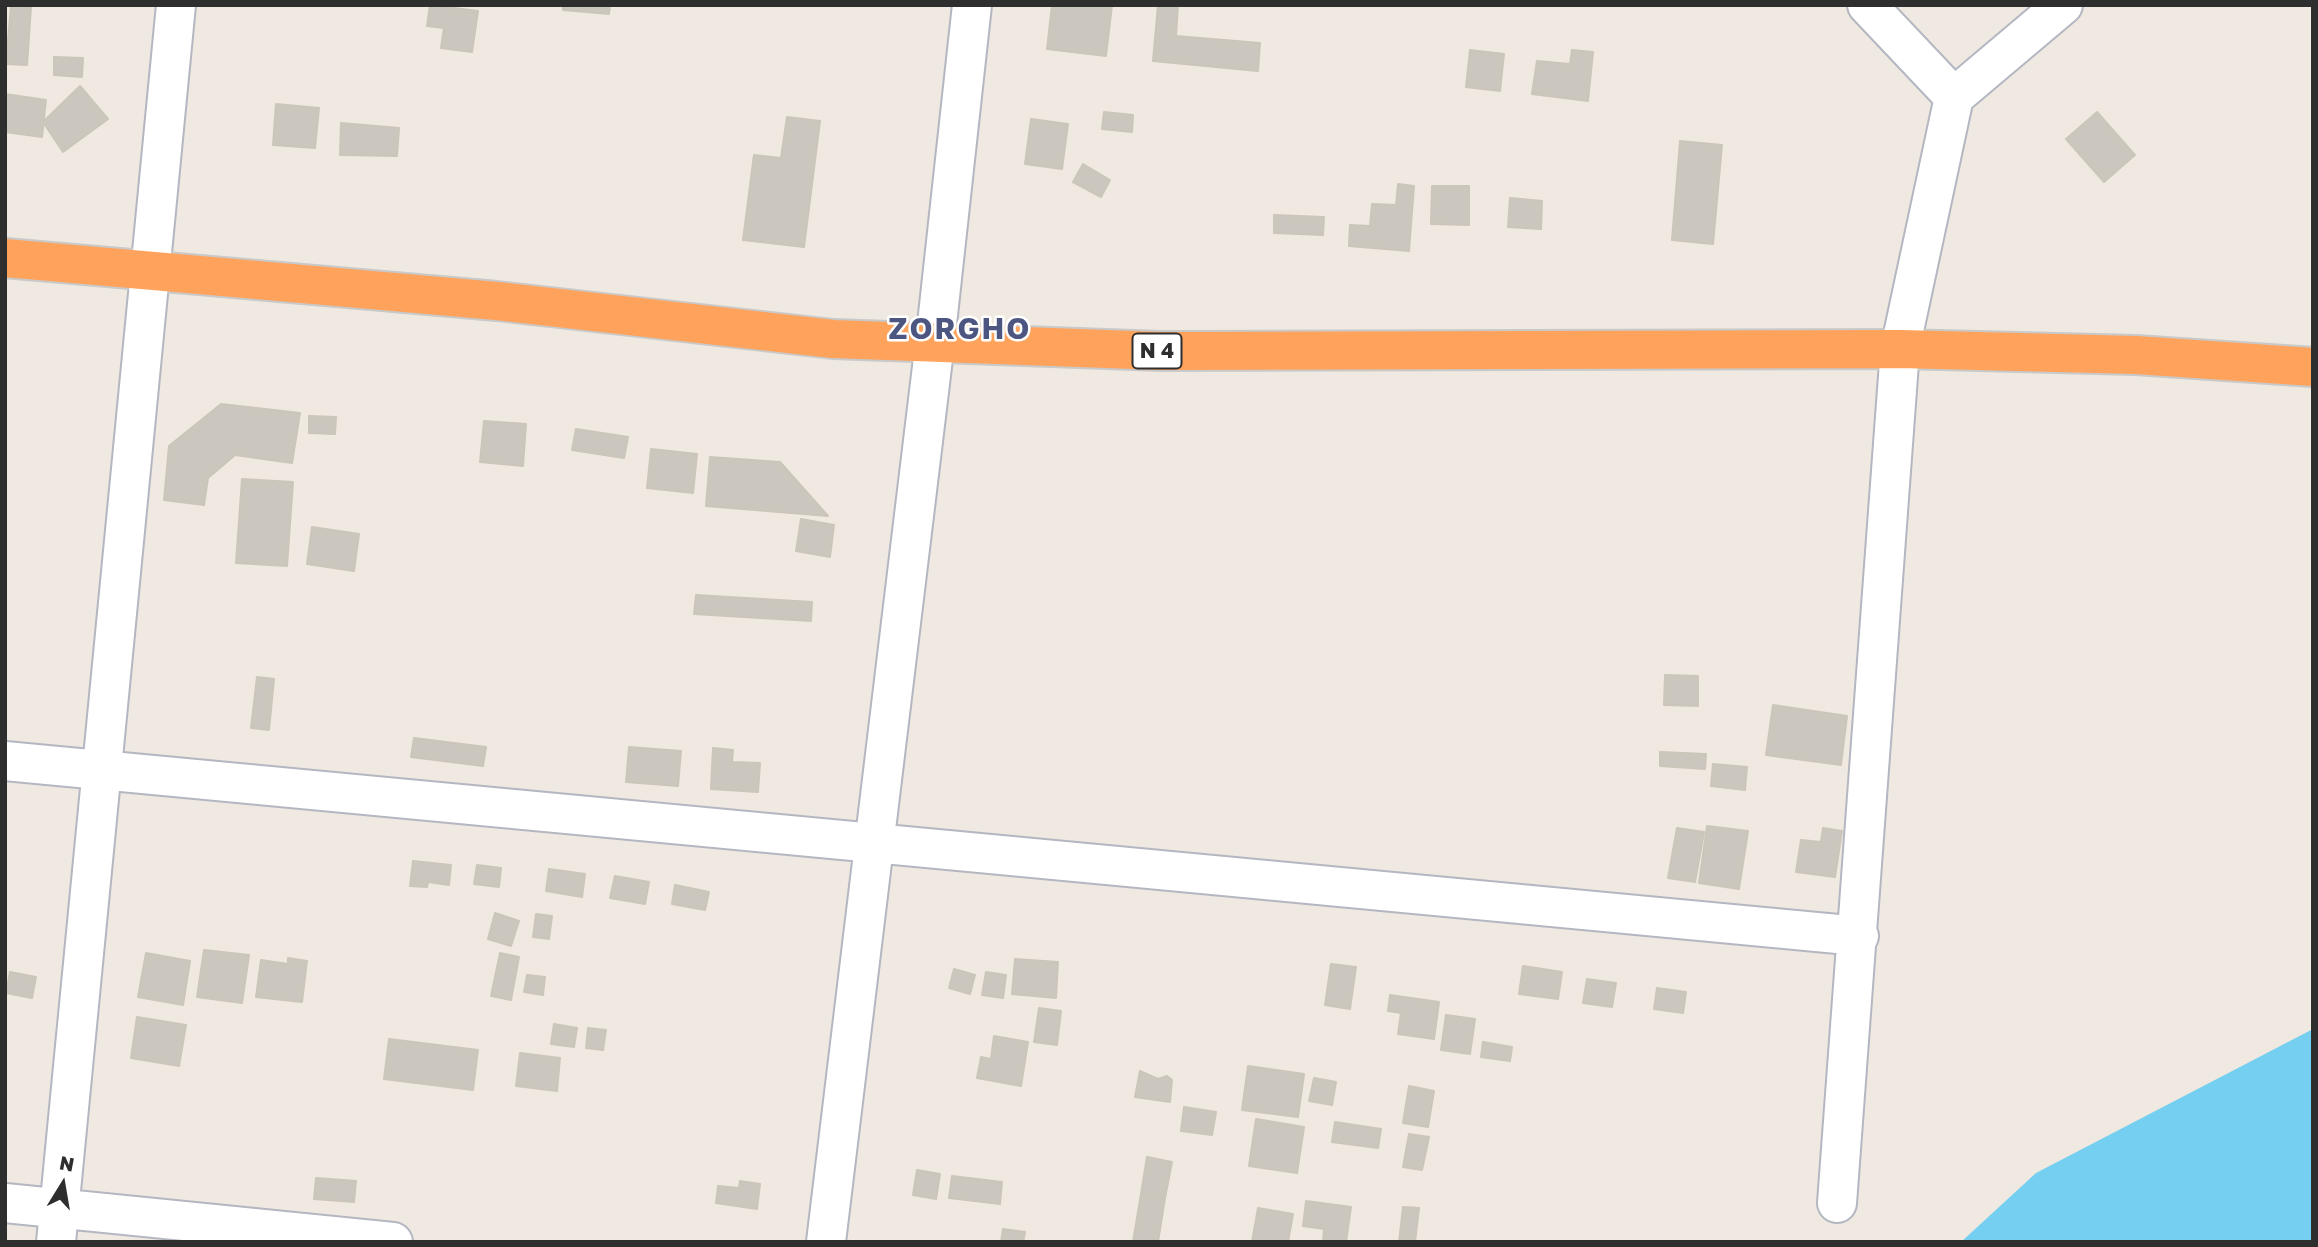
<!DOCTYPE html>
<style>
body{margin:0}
#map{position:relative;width:2318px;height:1247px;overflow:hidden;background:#efe9e1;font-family:"Golos Text",sans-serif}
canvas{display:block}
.frame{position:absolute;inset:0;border:7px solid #2e2e2e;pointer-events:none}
.north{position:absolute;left:28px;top:1149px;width:70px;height:70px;-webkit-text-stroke:5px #fff;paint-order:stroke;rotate:11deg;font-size:19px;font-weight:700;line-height:28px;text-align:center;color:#2e2e2e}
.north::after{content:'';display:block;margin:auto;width:24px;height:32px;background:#2e2e2e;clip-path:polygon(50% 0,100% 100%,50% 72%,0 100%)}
</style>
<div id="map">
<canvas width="2318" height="1247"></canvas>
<div class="frame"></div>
<div class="north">N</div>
</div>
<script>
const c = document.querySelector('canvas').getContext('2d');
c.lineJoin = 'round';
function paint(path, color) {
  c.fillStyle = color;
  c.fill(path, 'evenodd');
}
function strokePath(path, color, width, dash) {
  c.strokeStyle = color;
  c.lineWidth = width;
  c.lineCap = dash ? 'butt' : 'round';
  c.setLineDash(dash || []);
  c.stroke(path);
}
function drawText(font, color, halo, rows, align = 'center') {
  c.font = font + ' "Golos Text",sans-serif';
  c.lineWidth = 5;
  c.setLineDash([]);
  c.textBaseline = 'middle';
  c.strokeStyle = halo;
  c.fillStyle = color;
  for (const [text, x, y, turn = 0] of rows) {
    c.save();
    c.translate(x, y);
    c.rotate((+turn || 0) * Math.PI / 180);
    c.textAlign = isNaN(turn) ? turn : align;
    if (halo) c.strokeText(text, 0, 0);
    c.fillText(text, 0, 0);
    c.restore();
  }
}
const water = new Path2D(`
 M2313,1029V1242H1961L2036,1173Z`);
const building = new Path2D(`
 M11,5L31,7L27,65L6,64Z
 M430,5L478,11L472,52L441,48L444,28L427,26Z
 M563,5H610L609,14L563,10Z
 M1052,5H1112L1106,56L1047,49Z
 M1158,5H1178L1176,36L1260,43L1258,71L1153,61Z
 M1470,50L1504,54L1500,91L1466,87Z
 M1572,50L1593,52L1588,101L1532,94L1537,61L1570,64Z
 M54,57L83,58L82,77L54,75Z
 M80,86L108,119L63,152L43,122Z
 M5,94L46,100L42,137L5,132Z
 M276,104L319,108L315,148L273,145Z
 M1104,112L1133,115L1132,132L1102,129Z
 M2097,112L2135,155L2104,182L2066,139Z
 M787,117L820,121L804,247L743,240L754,155L781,158Z
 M1031,119L1068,124L1062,169L1025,164Z
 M341,123L399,128L397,156L340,155Z
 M1680,141L1722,145L1713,244L1672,240Z
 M1083,164L1110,180L1101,197L1073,182Z
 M1398,184L1414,186L1409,251L1349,246L1350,225L1370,226L1372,204L1396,205Z
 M1432,186H1469V225L1431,224Z
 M1510,198L1542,201L1541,229L1508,227Z
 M1274,215L1324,217L1323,235L1274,233Z
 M221,404L300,413L292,463L235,455L208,478L204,505L164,500L169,446Z
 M309,416L336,417L335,434L309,433Z
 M484,421L526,424L523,466L480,462Z
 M576,429L628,437L624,458L572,450Z
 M651,449L697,454L693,493L647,488Z
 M710,457L780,462L828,516L706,506Z
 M242,479L293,482L287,566L236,563Z
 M801,519L834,525L830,557L796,551Z
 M312,527L359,534L354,571L307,564Z
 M696,595L812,602L811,621L694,614Z
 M1665,675L1698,676V706L1664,705Z
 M257,677L274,679L269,730L251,728Z
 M1773,705L1847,716L1841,765L1766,755Z
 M414,738L486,747L483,766L411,757Z
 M629,747L681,751L678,786L626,782Z
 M713,748L733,750L732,762L760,763L758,792L711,789Z
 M1660,752L1706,754L1705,769L1660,766Z
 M1713,764L1747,767L1745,790L1711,786Z
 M1707,826L1748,831L1739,889L1699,883Z
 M1677,828L1704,832L1695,882L1668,878Z
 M1823,828L1842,831L1835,877L1796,872L1801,840L1821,842Z
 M413,861L451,865L449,885L428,882L427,887L410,886Z
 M477,865L501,868L499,887L474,884Z
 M549,869L585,874L582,897L546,891Z
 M615,876L649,882L645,904L610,898Z
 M675,885L709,892L705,910L672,904Z
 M495,913L519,921L511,946L488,939Z
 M536,914L552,916L549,939L533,937Z
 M204,950L249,955L242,1003L197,997Z
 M146,953L190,961L183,1005L138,997Z
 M500,953L519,957L511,1000L491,996Z
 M288,958L307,961L302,1002L256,997L261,960L288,964Z
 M1015,959L1058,962L1056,998L1012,994Z
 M1331,964L1356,967L1350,1009L1325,1005Z
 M1523,966L1562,972L1558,999L1519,994Z
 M954,969L975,975L970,994L949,988Z
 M10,972L36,977L32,998L6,993Z
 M986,972L1006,975L1003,998L982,995Z
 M527,975L545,977L543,995L524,992Z
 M1587,979L1616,983L1612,1007L1583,1003Z
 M1657,988L1686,992L1683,1013L1654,1009Z
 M1390,995L1439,1002L1434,1039L1398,1034L1401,1013L1388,1011Z
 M1039,1008L1061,1011L1057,1045L1034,1042Z
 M1446,1015L1475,1019L1470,1054L1441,1050Z
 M137,1017L186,1025L179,1066L131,1058Z
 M554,1024L577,1028L574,1047L551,1044Z
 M588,1028L606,1030L603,1050L586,1048Z
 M994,1036L1028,1042L1021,1086L977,1078L981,1057L991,1059Z
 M389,1039L478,1050L473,1090L384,1079Z
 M1483,1042L1512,1047L1510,1061L1481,1057Z
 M520,1053L560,1058L557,1091L516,1086Z
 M1248,1066L1304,1074L1298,1117L1242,1110Z
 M1140,1071L1158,1079L1167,1076L1172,1080L1170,1102L1135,1097Z
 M1314,1078L1336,1082L1332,1105L1309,1101Z
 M1409,1086L1434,1091L1428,1127L1403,1123Z
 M1184,1107L1216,1112L1212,1135L1181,1131Z
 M1256,1119L1304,1127L1297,1173L1249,1166Z
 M1335,1122L1381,1129L1378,1148L1332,1142Z
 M1409,1134L1429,1137L1422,1170L1403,1167Z
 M1147,1157L1172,1162L1165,1198L1141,1194Z
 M917,1170L940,1174L936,1199L913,1195Z
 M952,1176L1002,1182L1000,1204L949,1198Z
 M316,1178L356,1181L354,1202L314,1199Z
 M740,1181L760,1184L757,1209L716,1203L718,1186L739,1188Z
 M1141,1194L1165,1198L1158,1242H1133Z
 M1306,1201L1351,1207L1346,1242H1323L1324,1229L1303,1226Z
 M1403,1207L1419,1208L1415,1242H1399Z
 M1258,1208L1293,1214L1288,1242H1252Z
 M1003,1229L1025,1232L1023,1242H1001Z`);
const street = new Path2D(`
 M1954,97L2063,5
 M5,761L1859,936
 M5,1203L393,1242
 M1837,1203L1900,349L1954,97L1867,5
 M56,1242L176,5
 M826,1242L935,342`);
const secondary = new Path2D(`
 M935,342L972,5`);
const highway = new Path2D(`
 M5,258L497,301L833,339L1161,351L1900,349L2136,355L2313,367`);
const shields = [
 [1157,351,49]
];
const shieldNames = [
 ["N 4",1157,351]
];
const districtNames = [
 ["ZORGHO",960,329]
];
paint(water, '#75cff0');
paint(building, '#cbc7bf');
strokePath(building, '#cbc5ba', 2);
strokePath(street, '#b4b7c1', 42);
strokePath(secondary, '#b4b7c1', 42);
strokePath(highway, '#c9c9c9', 42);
strokePath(street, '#fff', 38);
strokePath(secondary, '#fff', 38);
strokePath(highway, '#ffa35c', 38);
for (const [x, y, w] of shields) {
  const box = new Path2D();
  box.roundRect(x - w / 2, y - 17.5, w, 35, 5);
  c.fillStyle = '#fff';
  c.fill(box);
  strokePath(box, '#2e2e2e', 2);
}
drawText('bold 21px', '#2e2e2e', null, shieldNames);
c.letterSpacing = '2px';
drawText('bold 30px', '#4d5680', '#fff', districtNames);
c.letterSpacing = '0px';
</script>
